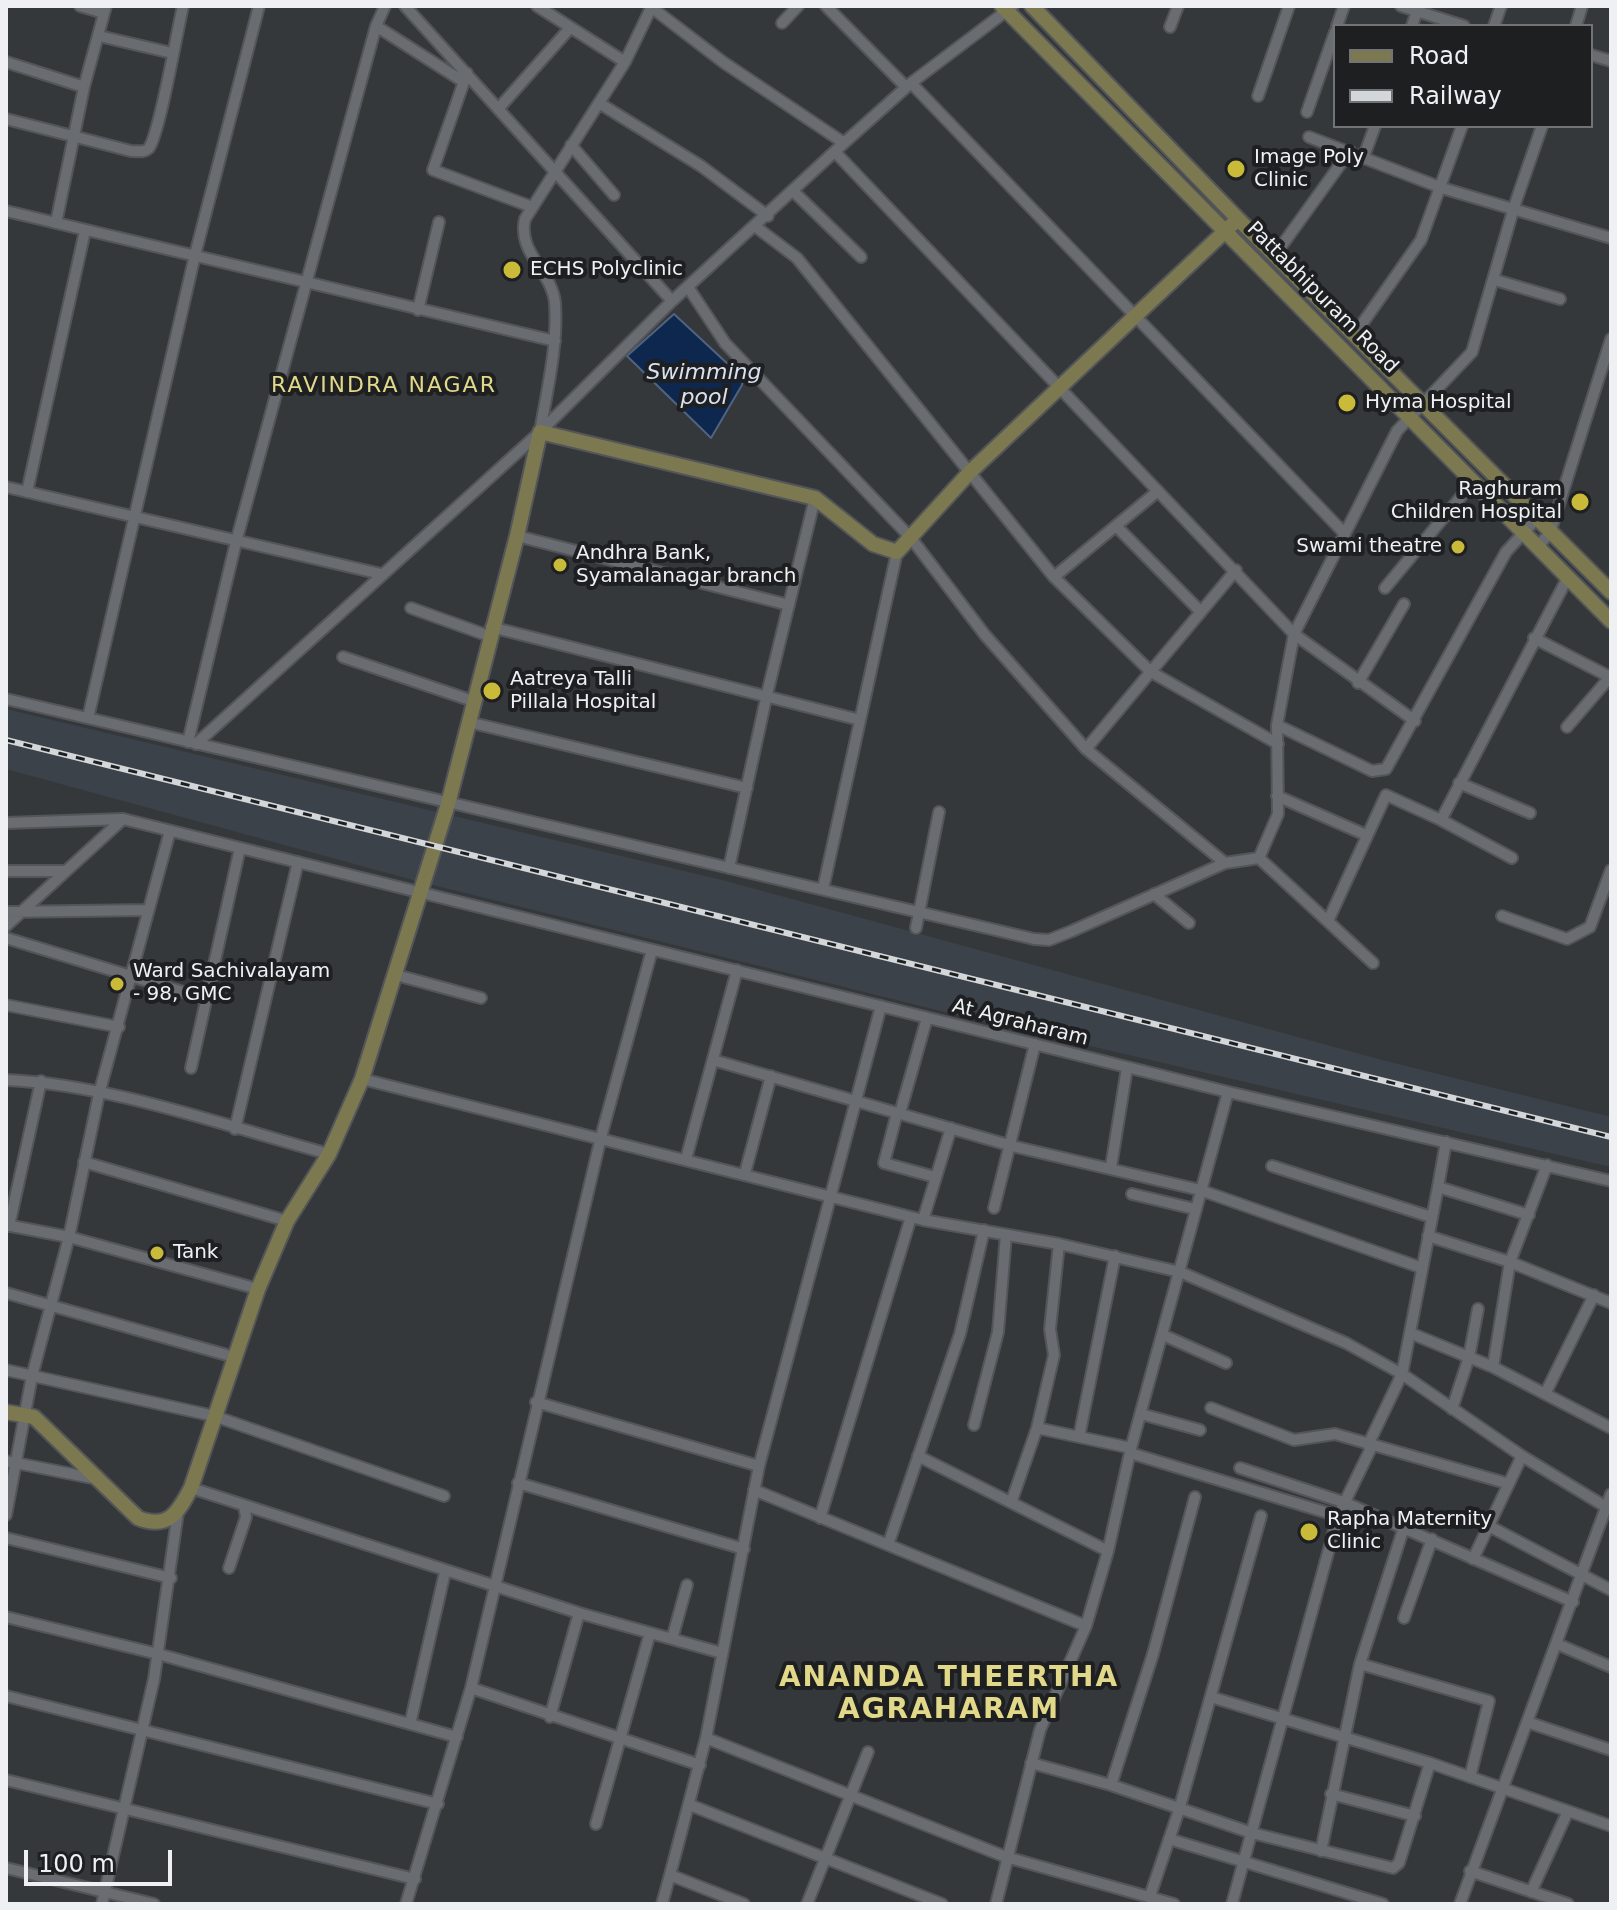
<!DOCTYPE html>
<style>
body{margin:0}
#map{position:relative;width:1617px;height:1910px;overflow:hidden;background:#35383b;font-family:"DejaVu Sans",sans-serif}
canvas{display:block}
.frame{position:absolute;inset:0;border:8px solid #eef0f3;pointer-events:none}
.legend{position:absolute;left:1333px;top:24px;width:260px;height:104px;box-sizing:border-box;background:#1e1f21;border:2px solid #717375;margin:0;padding:10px 14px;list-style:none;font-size:24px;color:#eef0f3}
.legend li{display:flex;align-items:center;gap:16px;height:40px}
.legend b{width:40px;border:2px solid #717375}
.scale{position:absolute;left:24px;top:1850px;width:148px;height:36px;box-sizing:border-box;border:4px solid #eef0f3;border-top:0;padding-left:10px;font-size:24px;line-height:28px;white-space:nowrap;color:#eef0f3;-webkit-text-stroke:6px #1e1f21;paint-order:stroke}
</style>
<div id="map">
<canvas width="1617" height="1910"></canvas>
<div class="frame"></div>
<ul class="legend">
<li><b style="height:10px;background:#7c7950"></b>Road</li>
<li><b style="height:10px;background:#d4d7da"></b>Railway</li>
</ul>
<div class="scale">100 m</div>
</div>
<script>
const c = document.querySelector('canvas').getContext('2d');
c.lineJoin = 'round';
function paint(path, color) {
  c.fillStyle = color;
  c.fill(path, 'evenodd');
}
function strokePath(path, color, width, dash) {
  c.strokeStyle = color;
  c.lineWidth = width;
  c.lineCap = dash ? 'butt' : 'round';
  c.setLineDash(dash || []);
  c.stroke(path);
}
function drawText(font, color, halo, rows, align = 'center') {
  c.font = font + ' "DejaVu Sans",sans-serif';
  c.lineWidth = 8;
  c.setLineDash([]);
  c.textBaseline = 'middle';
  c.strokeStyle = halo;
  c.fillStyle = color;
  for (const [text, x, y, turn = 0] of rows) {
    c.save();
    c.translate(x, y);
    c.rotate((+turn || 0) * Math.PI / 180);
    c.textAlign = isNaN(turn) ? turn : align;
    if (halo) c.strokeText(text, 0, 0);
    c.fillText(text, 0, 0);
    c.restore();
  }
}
const built = new Path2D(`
 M6,709L726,881L1382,1060L1611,1117V1167L957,1015L413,880L6,769Z`);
const water = new Path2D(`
 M674,314L731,367L745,365L742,385L711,438L627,356Z`);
const street = new Path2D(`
 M80,6L104,13
 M405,6L672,301
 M537,6L625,62
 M826,6L906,87
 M1401,6L1464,26
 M651,7L723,62L844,143
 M782,23L798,6
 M376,26L464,82
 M1337,26L1344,6
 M1412,26L1418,8
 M1494,26L1501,6
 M1576,26L1582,6
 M1170,27L1178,6
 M99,36L172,53
 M1591,55L1611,61
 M6,62L84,87
 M467,73L433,170L532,207
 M911,83L1345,534
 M1258,96L1289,6
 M599,103L701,166L768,216
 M499,108L570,28
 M1307,112L1335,32
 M6,119L131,151C137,151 145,153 149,148C160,132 177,31 183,6
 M1309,137L1442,188L1611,238
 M571,145L614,195
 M835,152L1294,634L1415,721
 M1364,156L1375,126
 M793,191L861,257
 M6,211L555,341
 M56,223L84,87L106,6
 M756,227L797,258L1054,577L1151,672L1278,744
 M1275,255L1350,151
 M1495,280L1560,299
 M688,287L725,343L911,538L985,635L1086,749L1225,863
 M418,310L439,222
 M1355,334L1421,240L1462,126
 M540,432C547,390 558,346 555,303C552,271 517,253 525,219L625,62L652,6
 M6,487L381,574
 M27,492L85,231
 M1116,526L1201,612
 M517,536L789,605
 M1538,546L1550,533L1611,339
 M1054,577L1158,491
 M1385,588L1474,481
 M411,608L489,636
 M491,627L860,720
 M1534,638L1610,677L1567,727
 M343,657L473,701
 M1358,683L1404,604
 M6,699L1034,939L1049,940L1072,931L1225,863L1259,858L1373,963
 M88,718L195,255L259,6
 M468,722L747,788
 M1277,725L1372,771L1386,769L1506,552L1537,518
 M188,742L236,542L376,26L385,6
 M196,744L540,432L672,301L844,143L911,83L1013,6
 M1086,749L1236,570
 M1459,783L1530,813
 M1277,796L1366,835
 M1441,820L1512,858
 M6,823L123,819
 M1259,858L1278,814L1277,725L1294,634L1397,431L1472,352L1514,207L1542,126
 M729,868L767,694L815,498
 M6,871H66
 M823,889L897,552
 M1154,894L1189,923
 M6,912L147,910
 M1502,916L1567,939L1590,927L1611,870
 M1328,921L1386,795L1441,820L1568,577
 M6,926L123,819L1228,1092L1611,1181
 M916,928L939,812
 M6,938L206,999
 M396,975L481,998
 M6,1005L119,1027
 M713,1060L1012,1146L1200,1190L1422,1268
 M191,1068L240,848
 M362,1079L923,1220L1059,1244L1180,1272L1346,1343L1402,1374L1522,1456L1611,1510
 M6,1080C110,1084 228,1127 329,1154
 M897,1113L884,1163L935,1177
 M900,1113L927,1018
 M235,1129L298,862
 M686,1159L737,970
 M84,1162L287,1221
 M1272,1166L1431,1217
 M1111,1167L1127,1068
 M745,1173L771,1076
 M1438,1187L1446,1142
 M1132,1194L1195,1209
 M994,1208L1035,1044
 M923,1220L951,1128
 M6,1225L69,1237L258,1289
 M9,1226L41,1081
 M1428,1236L1510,1262L1611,1303
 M6,1293L234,1357
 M1410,1333L1493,1367L1611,1428
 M1163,1335L1226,1363
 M1493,1367L1510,1262L1547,1165
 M6,1370L214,1416L444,1496
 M1545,1394L1594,1295
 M536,1402L759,1466
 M1211,1408L1294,1440L1335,1434L1506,1483
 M1452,1409L1469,1357L1478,1309
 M1141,1414L1200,1430
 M974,1425L998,1332L1006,1235
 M1037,1428L1131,1448
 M1079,1437L1115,1256
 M1368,1445L1402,1374L1438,1187L1529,1215
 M1130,1453L1338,1516
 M918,1456L1108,1551
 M6,1461L97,1479
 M1240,1468L1346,1503L1573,1602
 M518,1483L744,1549
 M191,1488L579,1613L722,1653
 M754,1490L1086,1626
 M1012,1500L1037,1428L1054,1355L1050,1329L1059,1244
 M6,1515L32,1376L69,1237L99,1094L170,831
 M820,1518L911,1217
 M1487,1525L1611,1590
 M6,1538L171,1578
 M888,1545L960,1334L984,1230
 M1473,1559L1522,1456
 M229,1568L246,1517L244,1505
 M6,1617L158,1654L457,1737
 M1404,1618L1432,1539
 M672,1639L687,1585
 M1557,1644L1611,1667
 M1360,1664L1489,1701L1470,1777
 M471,1688L700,1765
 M6,1696L438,1804
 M1211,1697L1430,1763L1611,1826
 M550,1717L579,1613
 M1527,1722L1611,1750
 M410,1724L445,1572
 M706,1738L1006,1857L1174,1904
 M1031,1763L1111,1785L1252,1833L1393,1868L1399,1863L1430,1763
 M6,1780L415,1879
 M1111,1785L1153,1654L1195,1497
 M1331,1794L1415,1816
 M690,1805L942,1904
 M596,1824L650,1633
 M1169,1839L1383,1904
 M1321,1851L1360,1664L1404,1527
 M6,1868L154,1904
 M1470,1871L1568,1904
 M1531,1892L1568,1811
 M1150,1896L1179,1810L1261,1516
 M102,1904L154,1679L178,1512
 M406,1904L471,1688L601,1137L652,950
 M662,1904L670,1875
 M744,1904L670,1875L706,1738L759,1466L881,1006
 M807,1904L868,1752
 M996,1904L1040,1730L1086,1626L1108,1551L1131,1448L1228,1092
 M1232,1904L1338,1516L1372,1446
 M1460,1904L1611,1494`);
const secondary = new Path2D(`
 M1002,6L1611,621
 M1032,6L1238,219L1611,592
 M6,1412L34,1417L138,1518C168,1530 178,1513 191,1488L258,1289L287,1221L329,1154L362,1079L448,804L517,536L540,432L815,498L873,544L897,552L970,472L1238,219`);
const rail = new Path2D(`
 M6,740L1611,1137`);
const markers = [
 [1236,169,10,"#caba3a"],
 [512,270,10,"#caba3a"],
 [1347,403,10,"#caba3a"],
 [1580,502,10,"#caba3a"],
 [1458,547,8,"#caba3a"],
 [560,565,8,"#caba3a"],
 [492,691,10,"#caba3a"],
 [117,984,8,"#caba3a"],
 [157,1253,8,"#caba3a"],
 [1309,1532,10,"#caba3a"]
];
const poiNames = [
 ["Image Poly",1254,158],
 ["Clinic",1254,181],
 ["ECHS Polyclinic",530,270],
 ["Hyma Hospital",1365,403],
 ["Raghuram",1562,490,"right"],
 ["Children Hospital",1562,513,"right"],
 ["Swami theatre",1442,547,"right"],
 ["Andhra Bank,",576,554],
 ["Syamalanagar branch",576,577],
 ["Aatreya Talli",510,680],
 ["Pillala Hospital",510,703],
 ["Ward Sachivalayam",133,972],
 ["- 98, GMC",133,995],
 ["Tank",173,1253],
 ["Rapha Maternity",1327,1520],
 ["Clinic",1327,1543]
];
const streetNames = [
 ["Pattabhipuram Road",1322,298,45],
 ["At Agraharam",1020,1023,14]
];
const waterNames = [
 ["Swimming",704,373],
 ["pool",704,398]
];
const neighbourhoodNames = [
 ["RAVINDRA NAGAR",384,386]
];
const districtNames = [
 ["ANANDA THEERTHA",949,1679],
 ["AGRAHARAM",949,1711]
];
paint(built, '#3c424a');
paint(water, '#0d274e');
strokePath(water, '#506380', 2);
strokePath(street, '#535558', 14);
strokePath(secondary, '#535558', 18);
strokePath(street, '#696c70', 10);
strokePath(secondary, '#7c7950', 14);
strokePath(rail, '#d4d7da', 6);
strokePath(rail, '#1e1f21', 3, [9]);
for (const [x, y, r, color] of markers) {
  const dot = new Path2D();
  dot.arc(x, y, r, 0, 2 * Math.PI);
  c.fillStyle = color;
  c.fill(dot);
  strokePath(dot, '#1e1f21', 3);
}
drawText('20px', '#eef0f3', '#1e1f21', poiNames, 'left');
drawText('20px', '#eef0f3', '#1e1f21', streetNames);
drawText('italic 22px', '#d9e2f1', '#1e1f21', waterNames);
c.letterSpacing = '2px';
drawText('22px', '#e2d88a', '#1e1f21', neighbourhoodNames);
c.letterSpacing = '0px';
c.letterSpacing = '2px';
drawText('bold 28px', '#e2d88a', '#1e1f21', districtNames);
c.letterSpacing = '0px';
</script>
